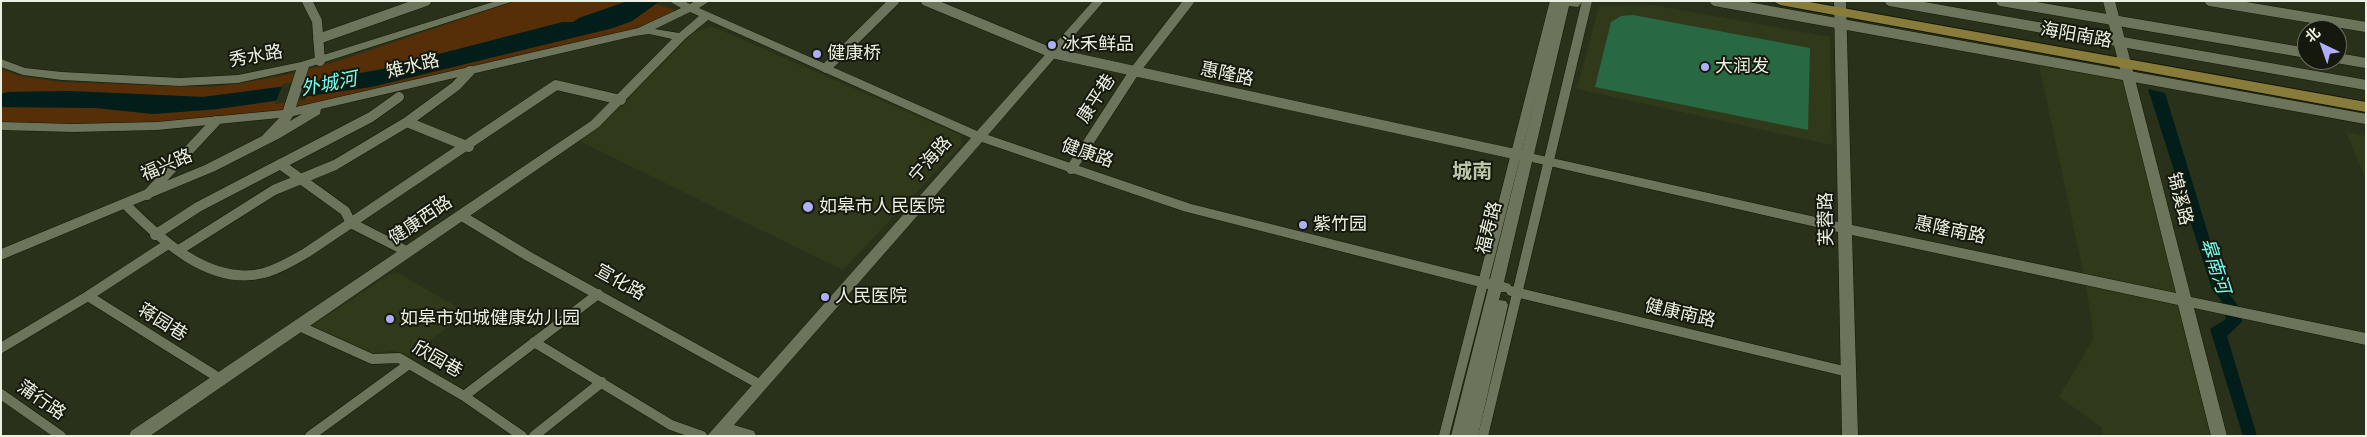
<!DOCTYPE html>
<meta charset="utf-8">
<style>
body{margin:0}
#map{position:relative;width:2367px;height:437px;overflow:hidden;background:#2a311a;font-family:"DejaVu Sans","Noto Sans SC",sans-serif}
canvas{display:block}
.frame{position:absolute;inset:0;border:2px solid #ebf1e2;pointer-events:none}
.north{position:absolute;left:2297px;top:20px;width:50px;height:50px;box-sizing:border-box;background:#14180d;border:1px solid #6a6f62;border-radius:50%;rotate:318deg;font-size:14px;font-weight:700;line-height:20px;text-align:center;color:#ebf1e2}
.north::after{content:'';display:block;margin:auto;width:18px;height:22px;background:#afaefa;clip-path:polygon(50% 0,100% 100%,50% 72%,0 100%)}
</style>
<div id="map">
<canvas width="2367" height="437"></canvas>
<div class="frame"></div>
<div class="north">北</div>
</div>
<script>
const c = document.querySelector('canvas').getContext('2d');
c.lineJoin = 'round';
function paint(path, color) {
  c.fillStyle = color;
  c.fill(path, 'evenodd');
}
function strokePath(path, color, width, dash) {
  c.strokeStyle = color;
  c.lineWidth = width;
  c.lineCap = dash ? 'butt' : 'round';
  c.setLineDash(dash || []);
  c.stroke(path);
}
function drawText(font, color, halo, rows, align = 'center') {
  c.font = font + ' "DejaVu Sans","Noto Sans SC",sans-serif';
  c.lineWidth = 4;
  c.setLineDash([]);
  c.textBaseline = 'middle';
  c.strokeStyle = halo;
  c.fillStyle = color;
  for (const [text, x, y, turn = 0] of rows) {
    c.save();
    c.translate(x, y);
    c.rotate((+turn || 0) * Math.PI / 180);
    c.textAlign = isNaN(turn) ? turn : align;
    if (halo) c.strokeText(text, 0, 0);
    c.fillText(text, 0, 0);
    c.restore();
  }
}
const built = new Path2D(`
 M1653,5L1830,37L1832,145L1577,89L1599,6Z
 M709,27L716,28L960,135L962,144L843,270L579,141L610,117L693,33Z
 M2039,65L2123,80L2212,436H2101L2102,428L2059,397L2094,338L2086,285Z
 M2346,132L2366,136V179Z
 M398,273L467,313L406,358L394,350L369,354L314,330L313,325L390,274Z`);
const green = new Path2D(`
 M515,1H628L579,18L573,22H563L408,62L406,64L295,85L203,97L70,91L8,92L1,94V69L19,76L59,82L212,87L248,82L285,75L332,63Z
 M656,4L673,9L674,12C612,41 542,53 475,69C418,82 360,99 302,108C203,123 101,128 1,122V107L96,108L153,114L218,109L371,87L613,28L632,21Z`);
const water = new Path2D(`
 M628,1H660L632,21L613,28L371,87L218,109L153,114L96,108L1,107V94L8,92L70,91L203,97L295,85L406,65L408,62L563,22H573L579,18Z
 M2148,89L2165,93L2225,289L2237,304L2242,322L2227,336L2257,436H2243L2210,329L2226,319L2221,300L2212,289Z`);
const pier = new Path2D(`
 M312,79L305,100L275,104L283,84Z`);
const building = new Path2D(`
 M1633,15L1810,48L1808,130L1595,87L1611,22L1621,16Z`);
const street = new Path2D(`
 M307,1L317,21L320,61
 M926,1L1052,53L1528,157
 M1715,1L2366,119
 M1890,1L2366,85
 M2001,1L2307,53
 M2210,1L2366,27
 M318,39L426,1
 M2337,58L2366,63
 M826,68L894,1
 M407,122L469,147
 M280,164L345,211L351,223L408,252
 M1071,169L1134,72L1189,1
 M147,195L216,121
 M125,204C160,239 210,287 264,273C279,269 292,261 306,253L556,85L621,100
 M462,216L528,256L759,384
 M155,235L198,207L371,117L399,97
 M179,250L274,190L335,165L407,122L456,86L470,71
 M1511,291L1848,372
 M88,296L219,378
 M299,326L372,359L399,358L464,396L522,436
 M534,342L671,425L702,436
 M1,348L88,296L168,244
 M1,394L61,436
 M464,396L598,294
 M310,436L409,364
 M534,436L602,382
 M1444,436L1555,1
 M1483,436L1587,1`);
const secondary = new Path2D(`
 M496,1H514L309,67L296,107L638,28L681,8L669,1H684L690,4L695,1H710L699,8L977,131L1093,1H1104L988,135L1191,204L1490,279L1559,1H1583L1578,7L1569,6L1534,154L1838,222L1834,1H1846L1852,225L2176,293L2103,1H2115L2191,297L2366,333V345L2194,308L2227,436H2211L2178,305L1852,235L1858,436H1842L1838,232L1532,162L1504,282L1510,284L1512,288L1510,292H1501L1499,300L1506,301L1508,305L1478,436H1451L1488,289L1183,211L982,142L734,425L754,431L756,436H707L971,138L708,20L685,39L599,127L150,436H129L131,431L591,121L672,39L649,34L635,36L321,109L320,114L280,138L215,171L1,260V249L205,165L262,136L279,118L157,130L73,132L1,130V122L73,124L157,122L283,110L296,70L238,83L180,86L62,80L23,75L1,67V59L25,68L62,72L180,78L238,75L301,62ZM690,12L699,16L679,33L655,29ZM302,114L290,121L293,116Z`);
const primary = new Path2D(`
 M1773,1H1804L2366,102V112L1780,5Z`);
const markers = [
 [1052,45,5,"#afaefa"],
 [817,54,5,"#afaefa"],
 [1705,67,5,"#afaefa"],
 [808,207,6,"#afaefa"],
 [1303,225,5,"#afaefa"],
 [825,297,5,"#afaefa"],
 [390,319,5,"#afaefa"]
];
const streetNames = [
 ["海阳南路",2076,36,10],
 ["秀水路",256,57,-10],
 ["雉水路",413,67,-13],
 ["惠隆路",1227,75,12],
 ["康平巷",1097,99,-57],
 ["健康路",1087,154,19],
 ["宁海路",931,160,-49],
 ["福兴路",167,166,-23],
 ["锦溪路",2179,199,76],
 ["芙蓉路",1827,219,-91],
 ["健康西路",421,221,-34],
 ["福寿路",1490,228,-76],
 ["惠隆南路",1950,231,12],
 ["宣化路",620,283,29],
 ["健康南路",1680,314,13],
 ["蒋园巷",162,323,32],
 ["欣园巷",437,360,30],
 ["蒲行路",41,401,35]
];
const poiNames = [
 ["冰禾鲜品",1062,45],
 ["健康桥",827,54],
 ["大润发",1715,67],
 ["如皋市人民医院",819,207],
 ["紫竹园",1313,225],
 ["人民医院",835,297],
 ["如皋市如城健康幼儿园",400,319]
];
const waterNames = [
 ["外城河",329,85,-11],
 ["皋南河",2214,266,72]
];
const quarterNames = [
 ["城南",1472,173]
];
paint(built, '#30391a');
paint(green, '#562e08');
paint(water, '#011e1b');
paint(pier, '#2a311a');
paint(building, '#286944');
strokePath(street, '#121903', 11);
strokePath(secondary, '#121903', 1);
strokePath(primary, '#121903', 2);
strokePath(street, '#6c755b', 10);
paint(secondary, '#6c755b');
paint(primary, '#897c3a');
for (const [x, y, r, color] of markers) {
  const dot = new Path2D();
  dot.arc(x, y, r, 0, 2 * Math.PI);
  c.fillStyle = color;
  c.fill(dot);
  strokePath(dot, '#14180d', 2);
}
drawText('18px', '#ebf1e2', '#14180d', streetNames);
drawText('18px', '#ebf1e2', '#14180d', poiNames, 'left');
drawText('italic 19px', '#75fcf0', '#14180d', waterNames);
drawText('bold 20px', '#bcc6a9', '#14180d', quarterNames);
</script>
